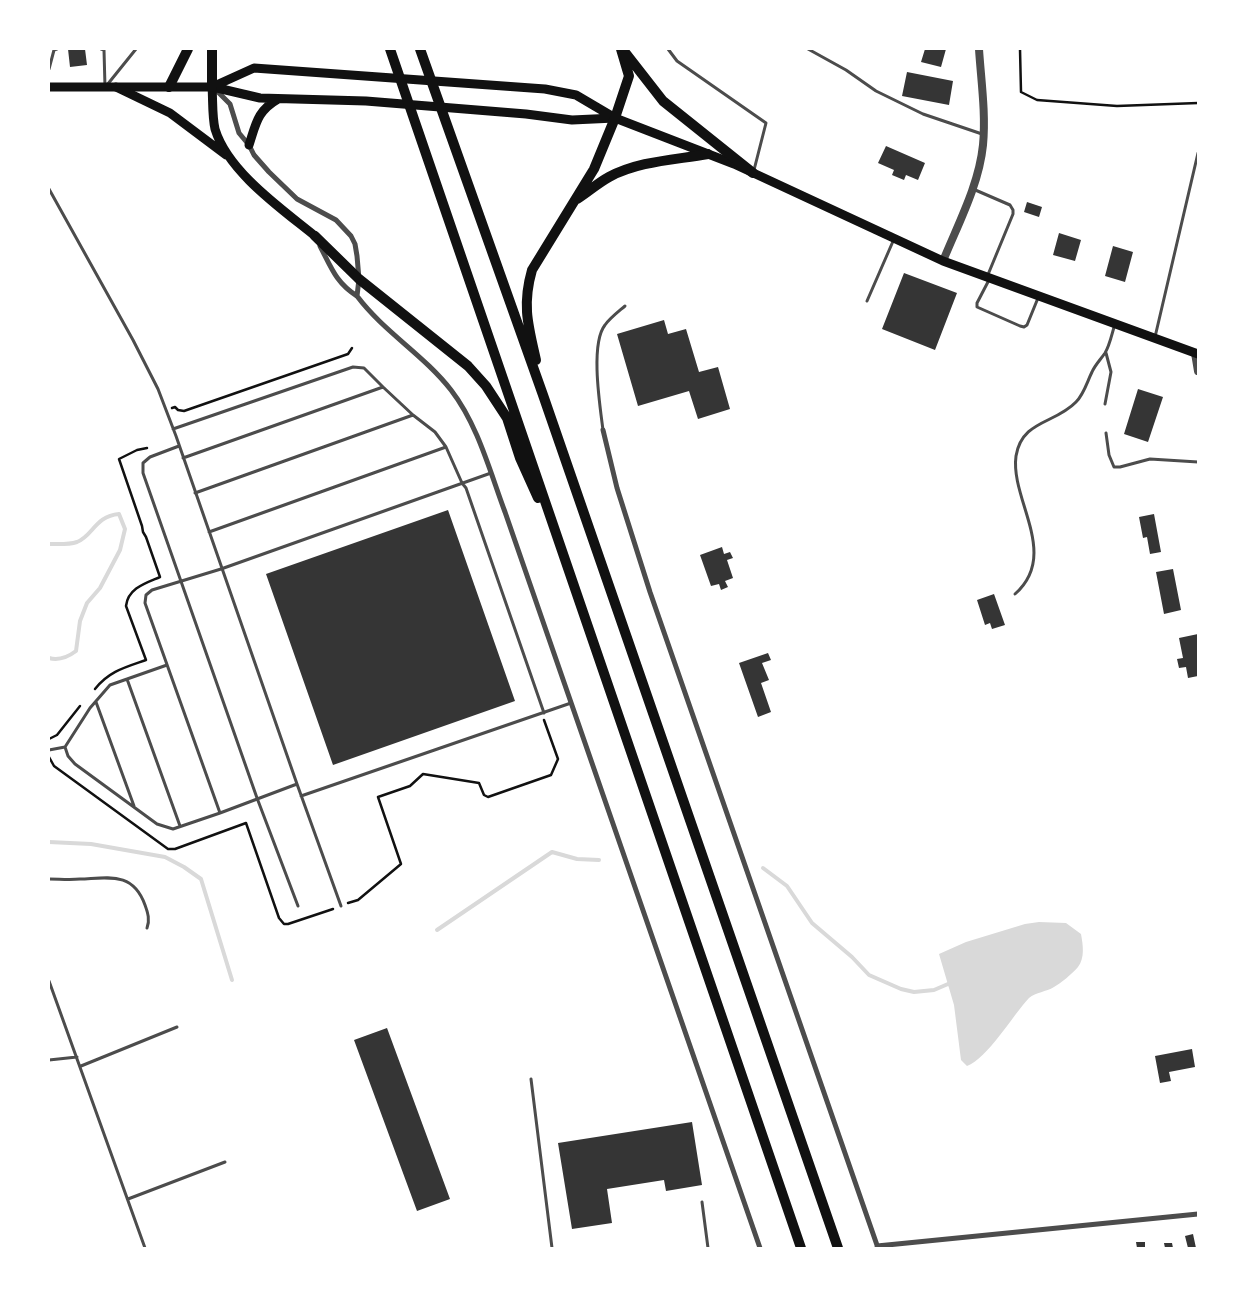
<!DOCTYPE html>
<style>
body{margin:0}
#map{position:relative;width:1247px;height:1297px;overflow:hidden;background:#fff;font-family:"Source Serif 4",serif}
canvas{display:block}
.frame{position:absolute;inset:0;border:50px solid #fff;pointer-events:none}
</style>
<div id="map">
<canvas width="1247" height="1297"></canvas>
<div class="frame"></div>
</div>
<script>
const c = document.querySelector('canvas').getContext('2d');
c.lineJoin = 'round';
function paint(path, color) {
  c.fillStyle = color;
  c.fill(path, 'evenodd');
}
function strokePath(path, color, width, dash) {
  c.strokeStyle = color;
  c.lineWidth = width;
  c.lineCap = dash ? 'butt' : 'round';
  c.setLineDash(dash || []);
  c.stroke(path);
}
const water = new Path2D(`
 M1039,922L1066,923L1081,934C1083,945 1085,958 1078,967C1072,974 1061,983 1054,987C1046,992 1036,992 1029,998C1013,1015 987,1059 967,1066L961,1060L954,1005L939,954L966,942L1025,924Z`);
const stream = new Path2D(`
 M49,544C57,544 68,545 77,542C93,536 95,516 119,514L125,529L120,550L100,588L87,603L80,621L76,651C68,657 59,661 49,658
 M49,842L91,844L165,857L184,867L201,879L232,980
 M763,868L787,886L812,923L852,957L869,975L901,989L914,992L934,990L948,984L953,985
 M437,930L552,852L577,859L599,860`);
const building = new Path2D(`
 M68,49H85L87,65L70,67Z
 M925,49H946L941,67L921,62Z
 M907,72L953,81L949,105L902,96Z
 M886,146L925,163L918,180L906,175L904,180L892,175L894,170L878,163Z
 M1027,202L1042,207L1039,217L1024,212Z
 M1059,233L1081,240L1075,261L1053,255Z
 M1113,246L1133,252L1125,282L1105,276Z
 M904,273L957,293L935,350L882,329Z
 M664,320L668,334L686,329L699,372L718,367L730,409L698,419L689,391L638,406L617,334Z
 M1138,389L1163,397L1148,442L1124,434Z
 M448,510L515,701L333,765L266,574Z
 M1154,514L1161,552L1150,554L1147,537L1143,538L1139,517Z
 M722,547L724,554L730,552L733,558L727,560L733,578L725,581L728,587L721,590L719,584L711,586L700,555Z
 M1173,569L1181,610L1164,614L1156,572Z
 M994,594L1005,625L992,629L990,623L985,625L977,600Z
 M1198,634V676L1188,678L1186,667L1179,668L1177,659L1183,658L1179,638Z
 M768,653L771,660L762,663L769,680L761,683L771,712L758,717L739,663Z
 M387,1028L450,1199L417,1211L354,1040Z
 M1192,1049L1195,1067L1169,1072L1171,1081L1160,1083L1155,1056Z
 M692,1122L702,1185L666,1191L664,1180L607,1189L612,1223L572,1229L558,1143Z
 M1193,1234L1196,1248H1188L1185,1236Z
 M1136,1242H1145V1248H1137Z
 M1164,1243H1172L1173,1248H1165Z`);
const path = new Path2D(`
 M1020,49L1021,92L1037,100L1117,106L1198,103
 M172,408L175,407L178,410L184,411L348,354L352,348
 M95,689C109,671 126,667 146,660L126,606C128,588 146,583 160,577L146,537L143,532L142,526L119,459L137,450L147,448
 M49,739L57,735L80,706
 M49,757L54,766L168,849H175L246,823L279,918L284,924H288L333,909
 M348,903L358,900L401,864L378,797L410,786L423,774L479,783L484,795L488,797L551,775L558,759L544,720`);
const service = new Path2D(`
 M101,49L104,50L105,87
 M668,49L677,61L766,123L754,170
 M808,49L846,70L876,91L923,114L982,134
 M49,69L54,50L57,49
 M107,85L136,49
 M49,189L133,340L158,389L176,436L297,784L341,906
 M973,189L1010,205L1013,210V214L987,277
 M990,278L977,303V307L1020,326L1024,327L1027,325L1038,298
 M867,301L894,239
 M1155,337L1198,153
 M1105,404L1111,372L1106,353
 M173,429L353,367L364,368L383,387
 M603,430C600,406 590,344 605,325C610,318 618,312 625,306
 M1106,433L1109,455L1114,467H1120L1150,459L1198,462
 M179,446L150,457L143,463V473L257,798L298,906
 M183,458L383,387L413,415
 M195,493L413,415L435,432L446,447L462,483L466,488L544,713
 M209,532L446,447
 M1015,594C1060,554 1010,500 1016,456C1022,420 1055,424 1076,402C1084,394 1087,382 1092,372C1095,365 1101,359 1105,353C1110,345 1112,333 1115,324
 M167,665L110,685L90,708L65,747L68,756L75,764L157,824L173,829L220,813
 M127,679L180,826
 M96,702L134,806
 M49,750L65,747
 M297,784L220,813L145,603L146,595L152,590L221,569L491,473
 M301,796L571,703
 M49,879C59,879 70,880 80,879C108,878 133,871 145,905C148,913 150,920 147,928
 M49,981L145,1248
 M49,1060L77,1057
 M81,1066L177,1027
 M531,1079L552,1248
 M128,1199L225,1162
 M702,1202L708,1248`);
const minor = new Path2D(`
 M215,89L230,104L239,133L249,145L254,155L269,172L297,199L336,220L351,236L355,244L357,256L359,279L357,296C336,283 331,267 320,246
 M357,296C384,332 424,355 451,390C478,425 490,472 505,512L760,1248
 M603,430L617,488L650,592L878,1248
 M877,1246L1198,1214`);
const tertiary = new Path2D(`
 M943,261C958,224 979,185 983,145C986,113 981,80 979,49
 M1195,353L1198,371`);
const secondary = new Path2D(`
 M49,87H212`);
const primary = new Path2D(`
 M116,87L170,113L226,155
 M212,87L254,68L545,89L576,95L615,118L734,164L943,261L1198,354
 M212,87C213,100 212,116 215,129C228,172 282,209 315,236
 M213,87L260,98L366,101L526,114L572,120L615,118
 M249,145C256,124 257,111 278,99`);
const trunk = new Path2D(`
 M390,49L801,1248
 M420,49L543,395L838,1248
 M624,51L663,101L753,173
 M169,87L188,49
 M212,87V49
 M577,199C588,192 598,183 609,177C639,161 674,160 708,154
 M315,236L359,279L468,366L486,386L507,418L520,458L538,498
 M536,360C528,325 522,305 532,270L594,169L615,118L629,76L621,49`);
paint(water, '#d9d9d9');
strokePath(stream, '#d9d9d9', 4);
paint(building, '#353535');
strokePath(path, '#111', 2.5);
strokePath(service, '#4c4c4c', 3);
strokePath(minor, '#4c4c4c', 5);
strokePath(tertiary, '#4c4c4c', 8);
strokePath(secondary, '#111', 9);
strokePath(primary, '#111', 9);
strokePath(trunk, '#111', 10);
</script>
